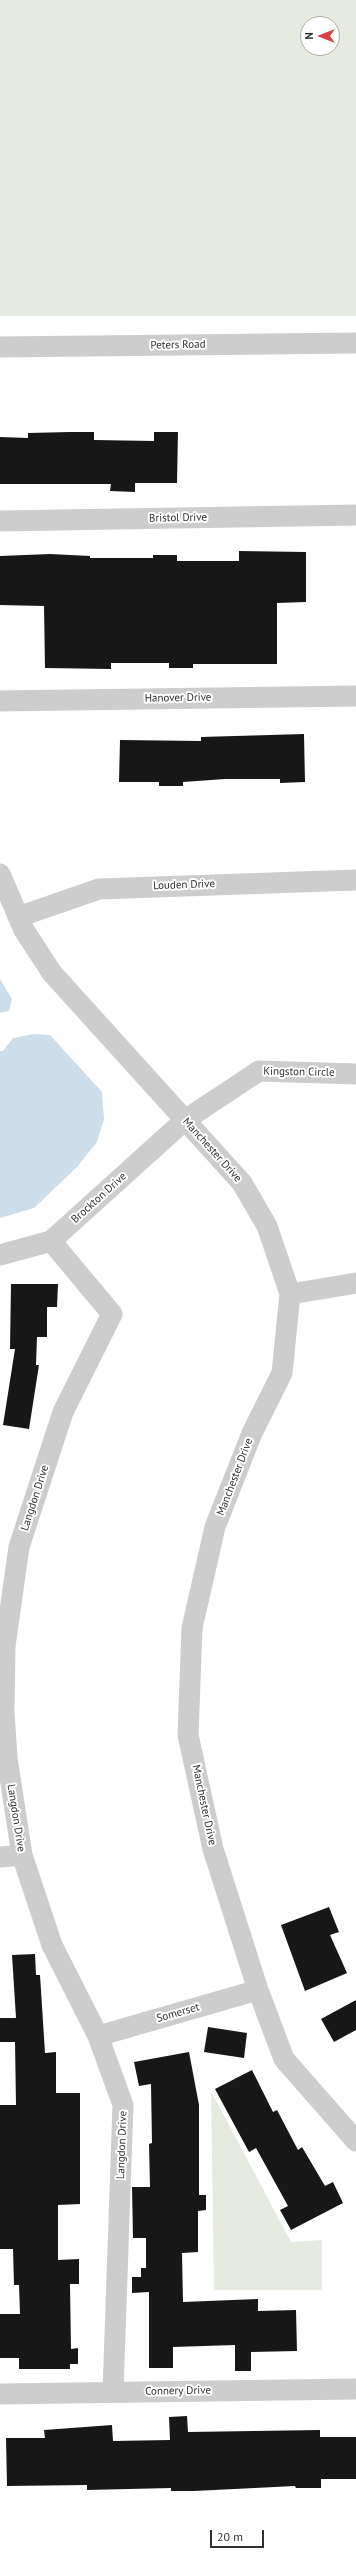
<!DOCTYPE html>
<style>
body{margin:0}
#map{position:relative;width:356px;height:2564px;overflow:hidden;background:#fff;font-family:"PT Sans",sans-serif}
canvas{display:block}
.north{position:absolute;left:300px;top:16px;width:40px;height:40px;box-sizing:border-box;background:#fff;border:1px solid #acacac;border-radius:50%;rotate:270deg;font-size:11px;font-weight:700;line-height:16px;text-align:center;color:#303030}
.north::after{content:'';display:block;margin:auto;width:14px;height:18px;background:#d94045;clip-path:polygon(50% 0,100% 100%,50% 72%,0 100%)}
.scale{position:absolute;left:210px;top:2530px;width:54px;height:18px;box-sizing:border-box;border:2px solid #303030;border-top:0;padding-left:5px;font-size:12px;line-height:14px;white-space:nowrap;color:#303030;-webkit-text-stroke:3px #fff;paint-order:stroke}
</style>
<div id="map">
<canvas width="356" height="2564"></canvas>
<div class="north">N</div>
<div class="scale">20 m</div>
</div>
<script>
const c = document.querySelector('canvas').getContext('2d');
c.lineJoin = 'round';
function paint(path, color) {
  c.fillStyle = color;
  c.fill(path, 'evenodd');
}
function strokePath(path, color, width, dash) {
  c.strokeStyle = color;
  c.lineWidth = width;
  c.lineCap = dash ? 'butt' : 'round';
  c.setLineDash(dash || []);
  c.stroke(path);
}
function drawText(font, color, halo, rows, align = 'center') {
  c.font = font + ' "PT Sans",sans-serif';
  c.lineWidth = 4;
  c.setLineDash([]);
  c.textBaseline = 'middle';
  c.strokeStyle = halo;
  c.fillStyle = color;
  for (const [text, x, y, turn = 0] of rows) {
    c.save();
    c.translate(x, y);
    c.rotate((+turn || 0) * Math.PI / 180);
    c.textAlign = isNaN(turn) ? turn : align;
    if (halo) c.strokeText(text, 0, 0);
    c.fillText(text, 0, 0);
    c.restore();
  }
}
const green = new Path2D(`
 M0,0H356V316H0ZM308,24H332V48H308Z
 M211,2091L291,2242L322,2240V2290H214Z`);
const water = new Path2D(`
 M0,979L12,999L9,1011L0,1013Z
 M34,1034L50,1035L102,1092L104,1119L97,1142L77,1167L34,1208L0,1218V1051H3L13,1038Z`);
const building = new Path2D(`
 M70,432H94V440L154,441V432H178L177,483H135V492L110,491L111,484H0V437L28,438V433Z
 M239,551L306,552V602L277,603V664H193V668H169V663H111V669L45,668L44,606L0,605V556L50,554L90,556V558H153V555H177V561H239Z
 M304,734L305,782L280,783V779H225L183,782V786H159V782H119L120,740L201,741V737Z
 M11,1284H58L57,1307H47V1337H37L36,1365H39L29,1429L3,1425L15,1349H10Z
 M329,1907L339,1932L330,1935L347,1973L305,1991L281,1925Z
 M35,1954L36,1975H40L45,2053L56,2052V2093H80V2204L58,2205V2260L79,2259V2284H70L71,2349L78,2348V2364H70V2369H19V2358H0V2314H20L19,2285H14L13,2249H0V2105H16L15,2042H0V2018H16L12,1955Z
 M356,2000V2030L334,2042L321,2019Z
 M208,2027L247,2033L244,2058L204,2052Z
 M189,2052L199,2105V2195H206V2210L198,2211V2252L182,2253L183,2302L258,2299V2311L296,2310L297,2351L251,2352V2371H235V2345L173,2347V2368H149V2292L132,2293V2277H141V2268H146V2238H133L132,2187H150L149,2144L152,2143L151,2084L139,2086L134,2062Z
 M252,2070L273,2112L277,2110L298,2150L302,2147L325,2186L333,2182L343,2203L291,2230L280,2210L288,2206L256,2148L249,2152L215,2089Z
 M187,2416L188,2432L320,2430V2437H356V2479H321V2488H296L295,2486L194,2491H171V2488L87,2490V2485L7,2486L6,2438H45L44,2430L112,2425L113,2441L170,2440L169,2417Z`);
const minor = new Path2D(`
 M0,347L356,343
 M0,521L356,515
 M0,701L356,696
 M0,874L24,930L52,973L242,1183L267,1226L290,1294L282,1373L252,1433L215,1527L192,1628L188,1735L213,1849L258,1990L284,2059L356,2141
 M18,917L99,889L356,880
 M51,1241L112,1314L63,1412L19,1547L5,1646L4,1712L7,1758L22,1855L52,1945L98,2036L123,2105L113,2392
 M0,1255L51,1241L185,1120L259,1071L356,1074
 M290,1294L356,1283
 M0,1857L22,1855
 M98,2036L258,1990
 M0,2394L356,2389`);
const streetNames = [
 ["Peters Road",178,345,-1],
 ["Bristol Drive",178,518,-1],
 ["Hanover Drive",178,698,-1],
 ["Louden Drive",184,885,-2],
 ["Kingston Circle",299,1072,1],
 ["Manchester Drive",212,1150,48],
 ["Brockton Drive",99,1198,-42],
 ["Manchester Drive",235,1477,-69],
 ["Langdon Drive",35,1498,-72],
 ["Manchester Drive",204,1805,78],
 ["Langdon Drive",16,1818,81],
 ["Somerset",178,2013,-16],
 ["Langdon Drive",122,2145,-88],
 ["Connery Drive",178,2391,-1]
];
paint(green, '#e5ecdf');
paint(water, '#cdddea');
paint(building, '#171717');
strokePath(minor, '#cdcdcd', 21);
drawText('11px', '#303030', '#fff', streetNames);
</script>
